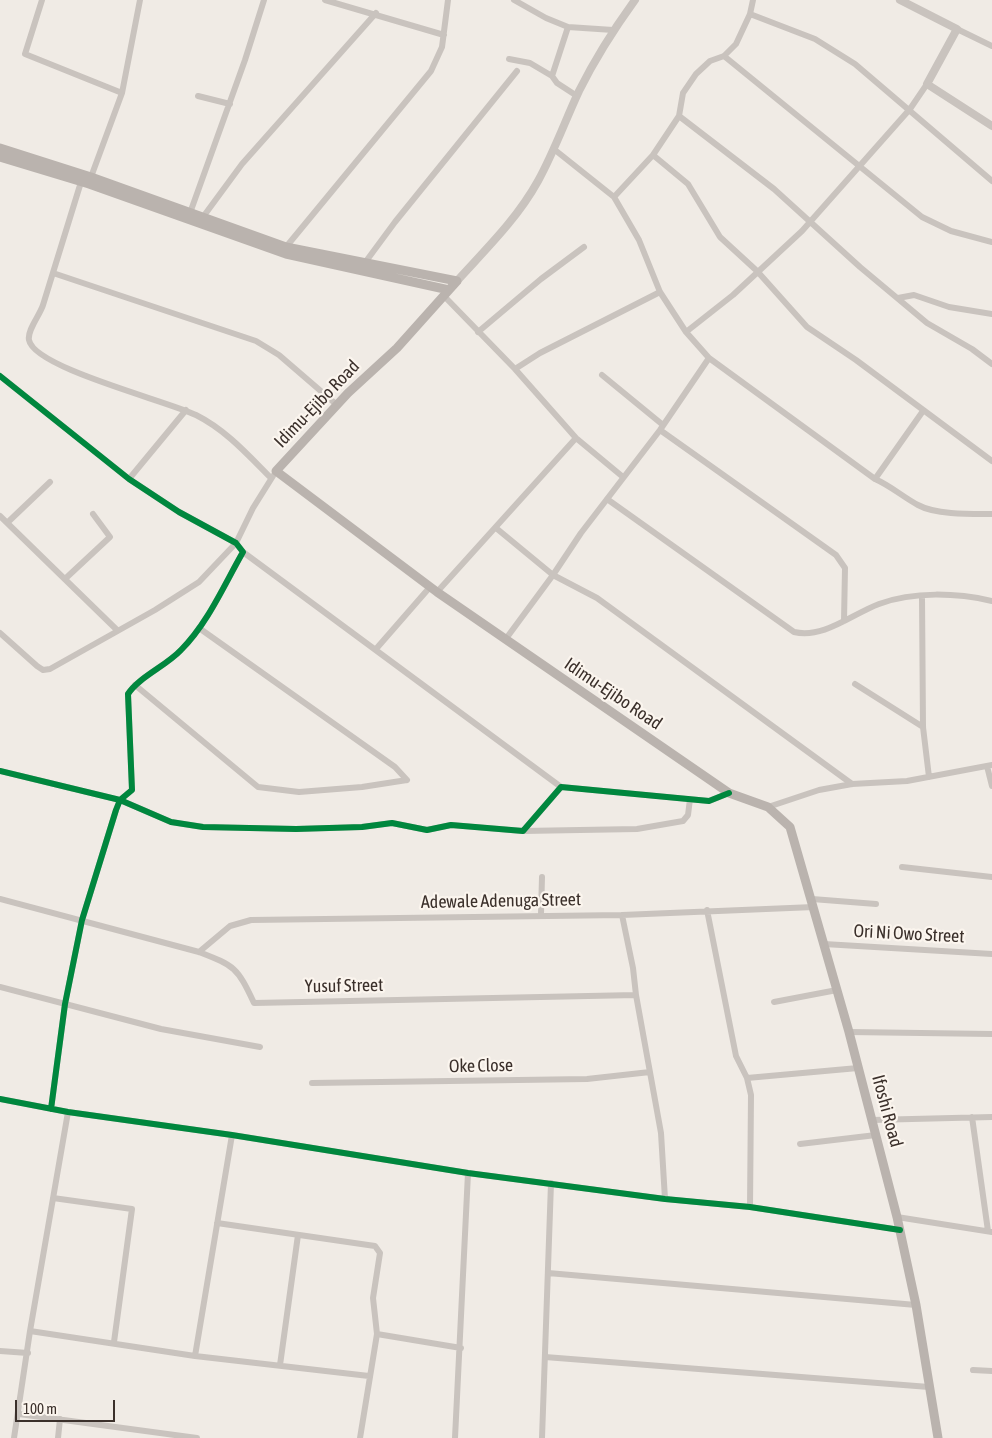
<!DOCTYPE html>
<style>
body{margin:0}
#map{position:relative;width:992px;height:1438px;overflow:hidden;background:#f0ebe5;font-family:"Asap Condensed",sans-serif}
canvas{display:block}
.scale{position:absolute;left:15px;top:1400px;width:100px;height:22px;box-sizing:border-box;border:2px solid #3b302b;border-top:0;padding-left:6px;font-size:15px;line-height:18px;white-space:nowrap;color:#3b302b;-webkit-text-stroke:4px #fbf5ee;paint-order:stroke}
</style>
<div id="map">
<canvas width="992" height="1438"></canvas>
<div class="scale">100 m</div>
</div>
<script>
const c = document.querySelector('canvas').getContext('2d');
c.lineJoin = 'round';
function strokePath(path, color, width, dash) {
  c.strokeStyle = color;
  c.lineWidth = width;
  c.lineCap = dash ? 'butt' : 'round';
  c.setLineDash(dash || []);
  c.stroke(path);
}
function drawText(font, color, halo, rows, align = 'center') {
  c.font = font + ' "Asap Condensed",sans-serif';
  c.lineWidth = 4.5;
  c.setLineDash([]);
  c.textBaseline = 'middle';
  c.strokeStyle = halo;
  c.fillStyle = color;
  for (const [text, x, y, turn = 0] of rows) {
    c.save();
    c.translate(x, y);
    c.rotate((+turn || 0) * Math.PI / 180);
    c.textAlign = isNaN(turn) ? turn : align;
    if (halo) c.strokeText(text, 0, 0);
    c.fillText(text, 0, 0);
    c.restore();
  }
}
const minor = new Path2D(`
 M42,0L25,54L122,93
 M325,0L444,35
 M514,0L546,18L568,27L613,30
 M753,0L750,14L815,39L855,64L992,181
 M568,27L552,76L557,83L577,96
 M957,29L992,46
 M724,56L922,217L951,231L992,242
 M509,59L530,63L552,76
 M198,96L230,104
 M679,116L774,189L860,267L927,323L972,349L992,364
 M653,155L679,116L683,93L696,74L710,61L724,56L736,44L750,14
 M91,177L122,93L140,0
 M81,182C68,223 56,264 43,305C40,315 27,330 29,340C34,368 168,401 196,415C226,430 248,455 271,478
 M614,197L653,155L688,184L720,237L757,271L807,327L856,360L992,461
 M190,213L245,60L264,0
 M203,217L242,164L376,13
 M286,247L431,71L442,47L448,0
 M364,264L395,222L517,71
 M53,273L256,341L279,355L337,405
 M444,296L515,369L576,438L623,477
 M898,298L914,295L949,307L992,314
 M478,332L541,279L584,247
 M686,332L733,295L802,231L910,109L927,84
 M709,358L875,479C891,486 903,497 918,505C936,515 972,514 992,514
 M515,369L540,353L660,292
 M602,375L663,425
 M0,376L129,479L179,512L236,543L243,552C224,585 208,623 181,650C166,666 139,677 128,694L132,790L120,800L116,810L82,920L65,1004L51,1109
 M660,430L836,555L845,568L844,621
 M129,479L186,410
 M875,479L923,411
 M607,499L794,632C824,639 852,614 879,604C914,591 957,593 992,601
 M0,516L117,630
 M7,523L50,482
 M496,528L553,575L597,598L852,784
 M243,552L561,787
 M66,578L110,537L93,514
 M437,592L576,438
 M922,597L923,727L929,777
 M199,628L395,767L407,780
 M0,633L37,666L43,670L50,669L155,610L199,582L236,543L253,508L273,476
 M505,640L553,575L581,533L660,430L709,358L686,332L660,292L639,240L614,197L555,150
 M376,649L430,587
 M855,684L923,727
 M135,685L258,787L299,792L362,787L407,780
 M987,766L992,786
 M0,771L120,800L171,822L203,827L296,829L362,827L392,823L427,830L451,825L523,831L561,787L709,801L729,793
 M768,807L819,790L852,784L907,781L992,765
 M523,831L637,829L683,821L688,815L690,799
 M902,867L992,877
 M0,899L199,952C235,966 237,967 254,1003L636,995
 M812,899L876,904
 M707,910L736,1056L747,1078L751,1095L750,1207
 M541,914L542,877
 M622,915L633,968L636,995L661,1133L665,1199
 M824,944L992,954
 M199,952L230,926L251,920L622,915L814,907
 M0,987L161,1029L260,1047
 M774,1002L837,990
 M849,1032L992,1034
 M747,1078L858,1068
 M312,1083L587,1079L650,1072
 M0,1099L68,1112L232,1135L468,1173L665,1199L750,1207L900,1230
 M972,1117L988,1231
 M872,1120L992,1117
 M800,1144L876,1135
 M53,1198L132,1209L114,1342
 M897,1217L992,1232
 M217,1223L375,1246L380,1253L373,1298L377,1334L360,1438
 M548,1273L916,1305
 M30,1331L195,1356L369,1376
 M377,1334L461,1348
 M0,1351L28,1353
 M195,1356L232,1135
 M545,1357L929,1387
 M280,1365L298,1235
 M973,1370L992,1371
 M19,1414L197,1438
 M14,1438L30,1331L68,1112
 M58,1438L60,1419
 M455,1438L468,1173
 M542,1438L551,1183`);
const tertiary = new Path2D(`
 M900,0L957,29L927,84L992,126
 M457,281C486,249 517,219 538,181C554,152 565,121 579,91C595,59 614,29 635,0`);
const secondary = new Path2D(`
 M0,148L91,177L286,247L457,281
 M0,157L89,184L286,254L449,290
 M457,281L397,348L348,393L276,471L437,592L729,793L768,807L790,827L849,1032L897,1217L916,1305L938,1438`);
const cycleway = new Path2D(`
 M0,376L129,479L179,512L236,543L243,552C224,585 208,623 181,650C166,666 139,677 128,694L132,790L120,800L116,810L82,920L65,1004L51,1109
 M0,771L120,800L171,822L203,827L296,829L362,827L392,823L427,830L451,825L523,831L561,787L709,801L729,793
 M0,1099L68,1112L232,1135L468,1173L665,1199L750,1207L900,1230`);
const streetNames = [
 ["Idimu-Ejibo Road",317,404,-46],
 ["Idimu-Ejibo Road",613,694,34],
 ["Adewale Adenuga Street",501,901,-1],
 ["Ori Ni Owo Street",909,934,3],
 ["Yusuf Street",344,986,-1],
 ["Oke Close",481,1066,-1],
 ["Ifoshi Road",887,1111,75]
];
strokePath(minor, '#c9c3be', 6);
strokePath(tertiary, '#c9c3be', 8);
strokePath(secondary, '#bab3ae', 9);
strokePath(cycleway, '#00873e', 6);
drawText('18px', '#3b302b', '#fbf5ee', streetNames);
</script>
